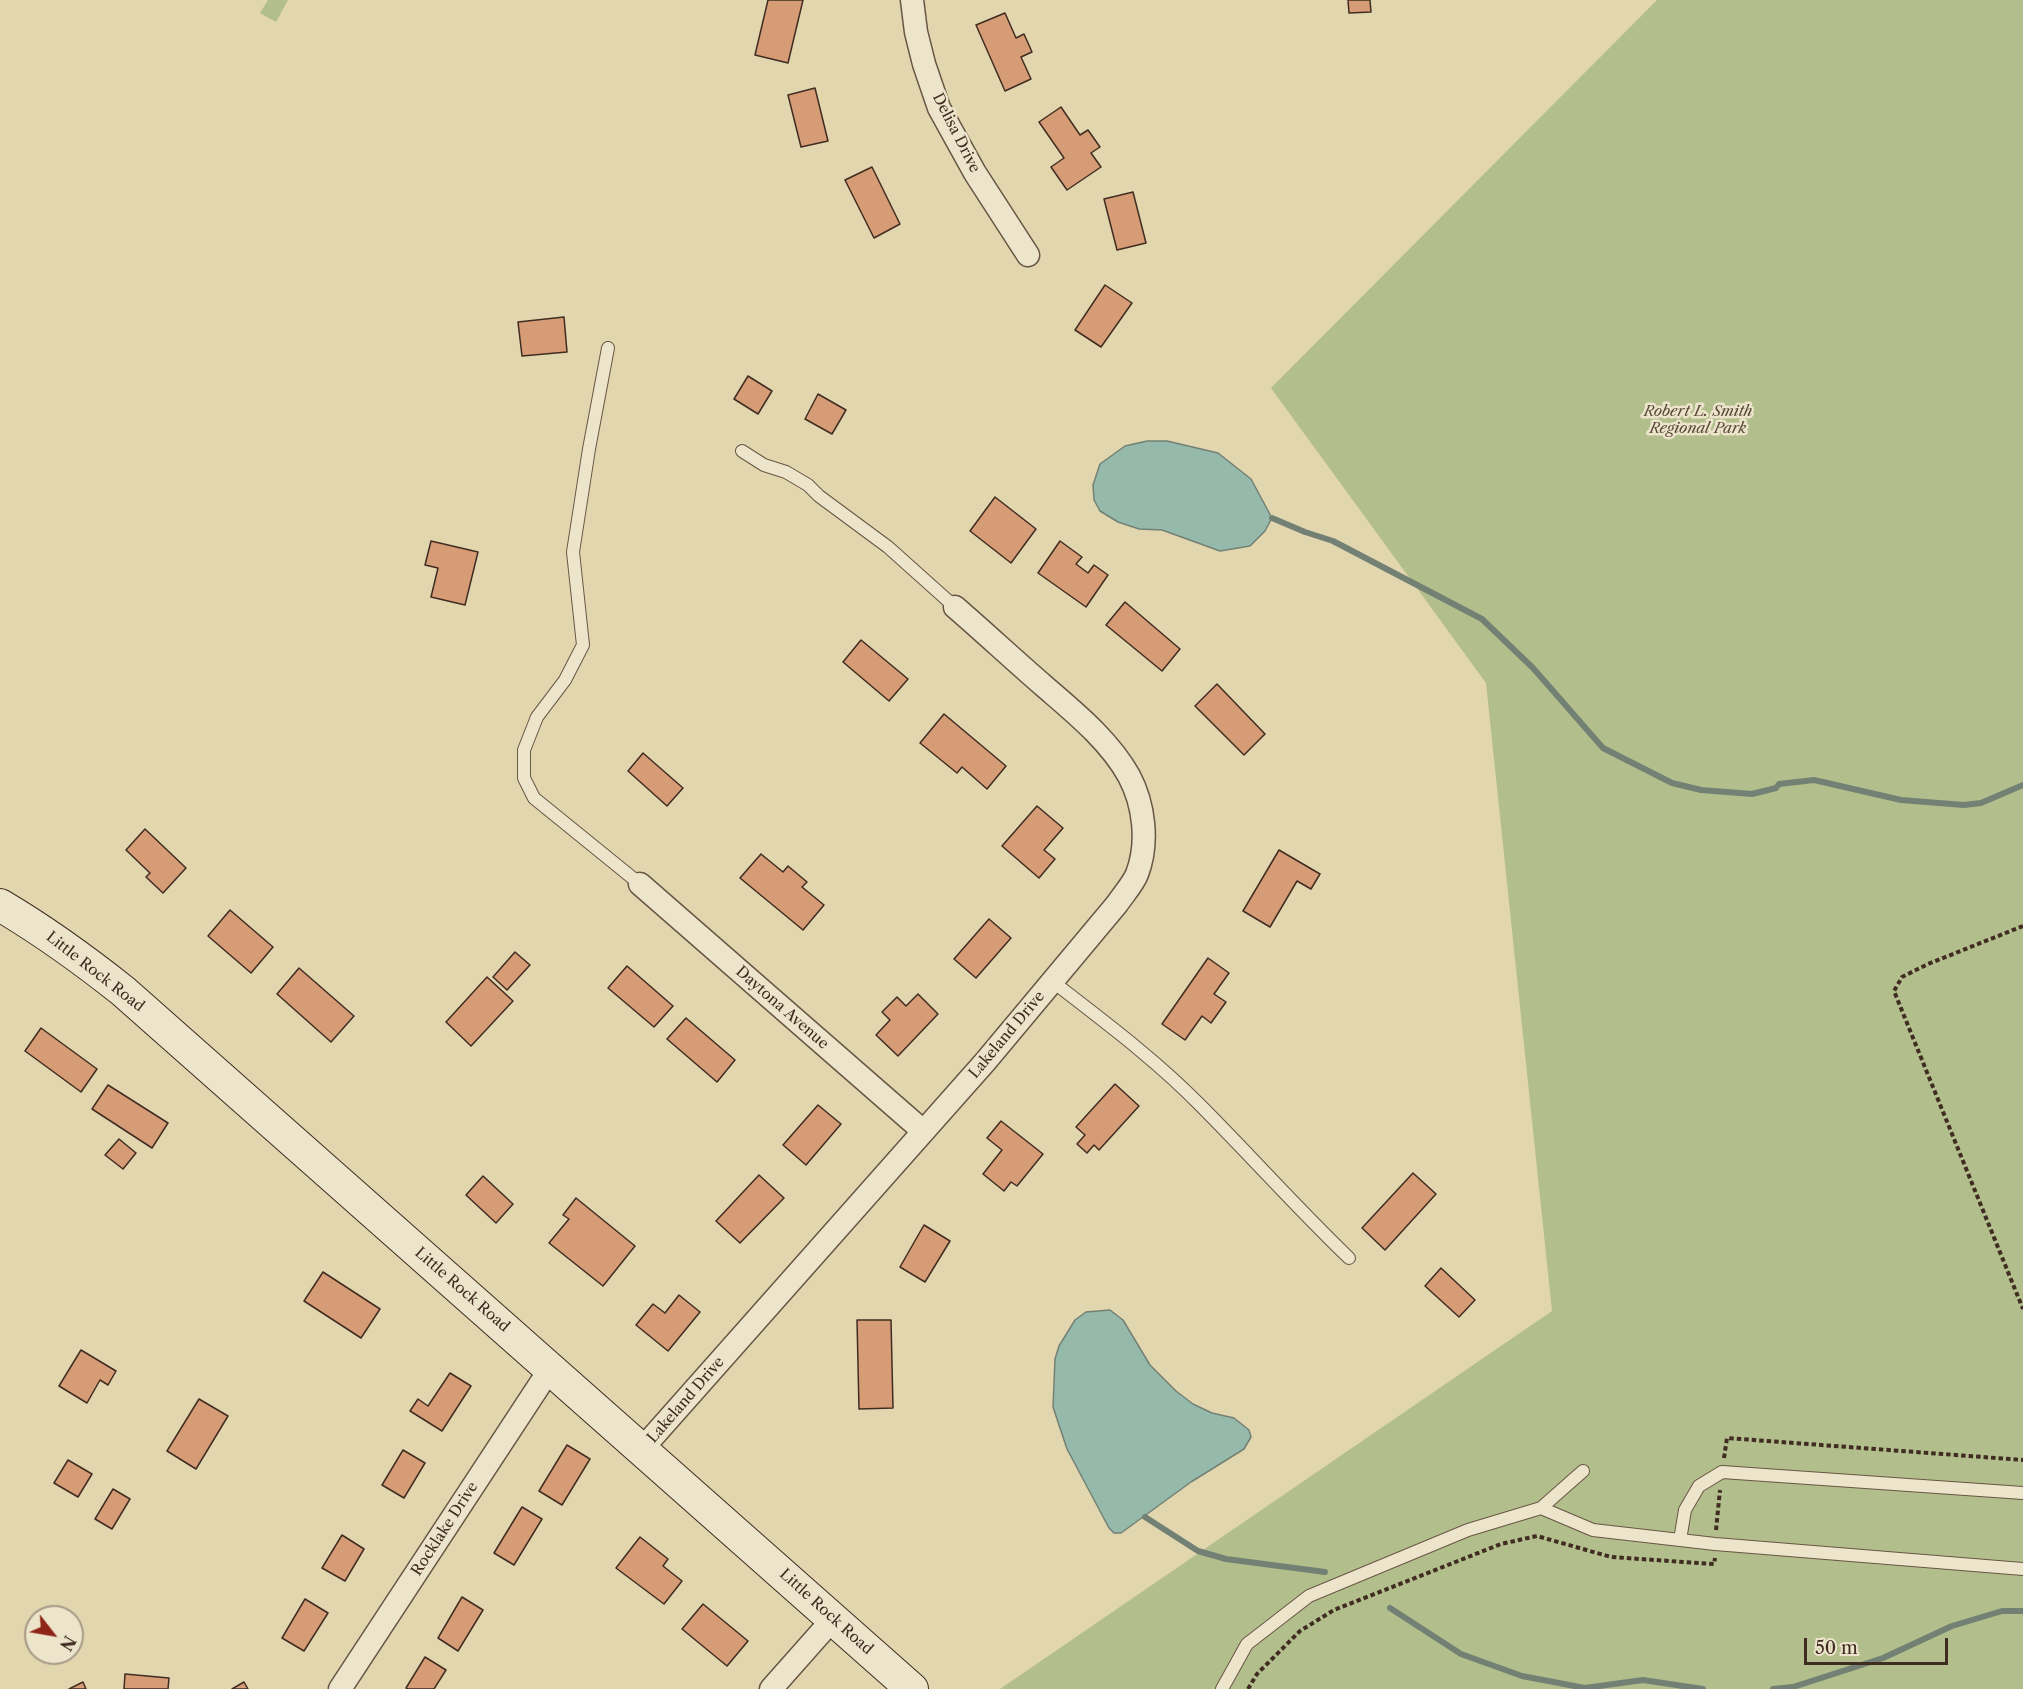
<!DOCTYPE html>
<style>
body{margin:0}
#map{position:relative;width:2023px;height:1689px;overflow:hidden;background:#e2d6af;font-family:"Libre Caslon Text",serif}
canvas{display:block}
.north{position:absolute;left:24px;top:1605px;width:60px;height:60px;box-sizing:border-box;background:#ece4cb;border:2px solid #a79a87;border-radius:50%;rotate:121deg;font-size:16px;font-weight:700;line-height:24px;text-align:center;color:#402c21}
.north::after{content:'';display:block;margin:auto;width:21px;height:27px;background:#8f2418;clip-path:polygon(50% 0,100% 100%,50% 72%,0 100%)}
.scale{position:absolute;left:1804px;top:1638px;width:144px;height:27px;box-sizing:border-box;border:3px solid #402c21;border-top:0;padding-left:8px;font-size:18px;line-height:21px;white-space:nowrap;color:#402c21;-webkit-text-stroke:4px #ece4cb;paint-order:stroke}
</style>
<div id="map">
<canvas width="2023" height="1689"></canvas>
<div class="north">N</div>
<div class="scale">50 m</div>
</div>
<script>
const c = document.querySelector('canvas').getContext('2d');
c.lineJoin = 'round';
function paint(path, color) {
  c.fillStyle = color;
  c.fill(path, 'evenodd');
}
function strokePath(path, color, width, dash) {
  c.strokeStyle = color;
  c.lineWidth = width;
  c.lineCap = dash ? 'butt' : 'round';
  c.setLineDash(dash || []);
  c.stroke(path);
}
function drawText(font, color, halo, rows, align = 'center') {
  c.font = font + ' "Libre Caslon Text",serif';
  c.lineWidth = 5;
  c.setLineDash([]);
  c.textBaseline = 'middle';
  c.strokeStyle = halo;
  c.fillStyle = color;
  for (const [text, x, y, turn = 0] of rows) {
    c.save();
    c.translate(x, y);
    c.rotate((+turn || 0) * Math.PI / 180);
    c.textAlign = isNaN(turn) ? turn : align;
    if (halo) c.strokeText(text, 0, 0);
    c.fillText(text, 0, 0);
    c.restore();
  }
}
const green = new Path2D(`
 M268,0H288L276,22L260,13Z
 M1657,0H2023V1689H1000L1552,1311L1486,683L1271,388Z`);
const water = new Path2D(`
 M1147,441H1167L1218,453L1251,479L1272,518L1265,531L1250,546L1220,551L1162,530L1139,529L1118,522L1100,511L1094,500L1093,485L1100,464L1125,446Z
 M1110,1310L1123,1320L1150,1365L1176,1391L1193,1404L1212,1413L1234,1418L1249,1430L1251,1437L1244,1449L1191,1482L1121,1533H1114L1109,1528L1067,1449L1053,1407L1055,1359L1059,1346L1075,1320L1086,1312Z`);
const stream = new Path2D(`
 M1272,518L1305,532L1333,541L1482,619L1533,668L1603,748L1672,783L1701,790L1752,794L1776,788L1779,784L1814,780L1901,800L1964,805L1981,803L2023,785
 M1145,1517L1198,1551L1226,1559L1325,1572
 M1390,1608L1461,1654L1522,1676L1585,1688L1643,1680L1703,1689
 M1773,1689L1793,1687L1883,1658L1952,1626L2002,1611H2023`);
const building = new Path2D(`
 M768,0H803L788,63L755,55Z
 M1348,0H1370L1371,12L1349,13Z
 M1005,13L1016,38L1024,34L1032,52L1021,57L1031,79L1005,91L976,25Z
 M815,88L828,141L801,147L788,95Z
 M1061,107L1080,135L1088,130L1100,147L1091,153L1101,167L1067,190L1051,167L1064,158L1039,122Z
 M872,167L900,224L874,238L845,180Z
 M1133,192L1146,243L1117,250L1104,199Z
 M1105,285L1132,303L1101,347L1075,330Z
 M564,317L567,352L522,356L518,322Z
 M748,376L772,391L758,414L734,399Z
 M818,394L846,410L832,434L805,419Z
 M995,497L1036,529L1011,563L970,531Z
 M431,541L478,552L465,605L431,597L438,568L425,565Z
 M1060,541L1082,557L1076,564L1088,573L1094,565L1108,575L1086,607L1038,573Z
 M1125,602L1180,649L1162,671L1106,625Z
 M861,640L908,679L889,701L843,662Z
 M1217,684L1265,734L1244,755L1195,706Z
 M944,714L1006,766L987,789L962,767L957,773L920,743Z
 M643,753L683,788L667,806L628,771Z
 M1037,806L1063,828L1044,850L1055,859L1039,878L1002,846Z
 M145,829L186,868L163,893L146,877L150,873L126,850Z
 M1279,850L1320,874L1311,889L1297,881L1270,927L1243,911Z
 M761,854L783,872L788,866L807,882L802,887L824,905L803,930L740,878Z
 M230,910L273,947L251,973L208,936Z
 M989,919L1011,938L976,978L954,959Z
 M515,952L530,965L507,990L493,977Z
 M1208,958L1229,973L1214,994L1226,1002L1211,1023L1202,1016L1185,1040L1162,1024Z
 M627,966L673,1006L654,1027L608,988Z
 M299,968L354,1016L331,1042L277,994Z
 M487,977L513,1001L471,1046L446,1022Z
 M918,994L938,1014L898,1056L876,1035L890,1020L882,1012L897,997L906,1006Z
 M686,1018L735,1060L717,1082L667,1039Z
 M41,1028L97,1069L81,1092L25,1051Z
 M1115,1084L1139,1106L1099,1150L1094,1145L1087,1153L1077,1144L1085,1135L1076,1127Z
 M108,1085L168,1123L152,1148L92,1109Z
 M818,1105L841,1124L806,1165L783,1145Z
 M1001,1121L1043,1154L1017,1186L1011,1182L1004,1191L983,1174L1002,1150L987,1138Z
 M119,1139L136,1153L123,1169L105,1155Z
 M1413,1173L1436,1194L1385,1250L1362,1228Z
 M759,1175L784,1198L740,1243L716,1221Z
 M483,1176L513,1204L496,1223L466,1195Z
 M576,1198L635,1246L603,1286L549,1243L569,1219L563,1215Z
 M924,1225L950,1241L925,1282L900,1267Z
 M1441,1268L1475,1300L1459,1317L1425,1286Z
 M323,1272L380,1309L361,1338L304,1301Z
 M679,1295L700,1312L668,1351L636,1325L653,1304L665,1313Z
 M857,1320H891L893,1408L859,1409Z
 M81,1350L116,1371L108,1385L100,1380L87,1403L59,1386Z
 M450,1373L471,1386L442,1431L410,1411L418,1399L428,1406Z
 M199,1399L228,1416L196,1469L167,1451Z
 M567,1445L590,1459L562,1505L539,1491Z
 M403,1450L425,1463L404,1498L382,1485Z
 M68,1460L92,1474L78,1497L54,1483Z
 M113,1489L130,1499L112,1529L95,1519Z
 M522,1507L542,1519L514,1565L494,1553Z
 M342,1535L364,1549L345,1581L322,1568Z
 M640,1537L668,1559L663,1566L682,1581L664,1604L616,1568Z
 M462,1597L483,1610L458,1651L438,1638Z
 M305,1599L328,1613L304,1651L282,1638Z
 M703,1604L748,1641L727,1666L682,1629Z
 M425,1657L446,1670L434,1689H408L406,1688Z
 M125,1674L169,1678L168,1689H124Z
 M83,1682L86,1689H69Z
 M244,1682L248,1689H232Z`);
const path = new Path2D(`
 M2023,926L1928,964L1902,977L1894,991L2023,1309
 M1724,1458L1727,1438L2023,1460
 M1716,1530L1720,1490
 M1248,1689L1257,1674L1300,1631L1334,1610L1501,1544L1537,1536L1611,1557L1714,1564L1715,1558`);
const lane = new Path2D(`
 M608,348L589,449L573,552L583,645L565,680L537,717L524,750V778L534,798L640,884
 M742,451L764,465L786,472L808,485L819,496L888,547L955,607
 M1052,981C1102,1020 1155,1059 1199,1104C1250,1155 1297,1208 1349,1258
 M1541,1508L1593,1530L1715,1544L2023,1569
 M1680,1540L1685,1510L1699,1486L1722,1472L2023,1493
 M1222,1689L1247,1644L1309,1596L1468,1530L1541,1508L1583,1471`);
const street = new Path2D(`
 M912,0L916,32L924,64L939,108L975,173L1028,255
 M640,884L923,1131
 M642,1449L985,1062L1117,904C1123,895 1133,884 1137,874C1149,843 1144,804 1129,776C1109,740 1074,712 1044,686C1014,660 985,633 955,607
 M340,1689L550,1369
 M771,1689L833,1619`);
const secondary = new Path2D(`
 M0,905C44,931 84,960 123,991L912,1689`);
const streetNames = [
 ["Delisa Drive",956,133,63],
 ["Little Rock Road",95,972,38],
 ["Daytona Avenue",782,1008,41],
 ["Lakeland Drive",1007,1035,-50],
 ["Little Rock Road",462,1290,41],
 ["Lakeland Drive",686,1400,-49],
 ["Rocklake Drive",445,1529,-57],
 ["Little Rock Road",826,1612,42]
];
const parkNames = [
 ["Robert L. Smith",1698,412],
 ["Regional Park",1698,429]
];
paint(green, '#b2be8c');
paint(water, '#95b9ab');
strokePath(water, '#738174', 1.5);
strokePath(stream, '#738174', 6);
paint(building, '#d69c75');
strokePath(building, '#402c21', 1.5);
strokePath(lane, '#685644', 14);
strokePath(street, '#685644', 25);
strokePath(secondary, '#402c21', 34);
strokePath(path, '#402c21', 4, [4.5, 3]);
strokePath(lane, '#ece4cb', 12);
strokePath(street, '#ece4cb', 22);
strokePath(secondary, '#ece4cb', 32);
drawText('15px', '#402c21', '#ece4cb', streetNames);
drawText('italic 15px', '#574936', '#ece4cb', parkNames);
</script>
